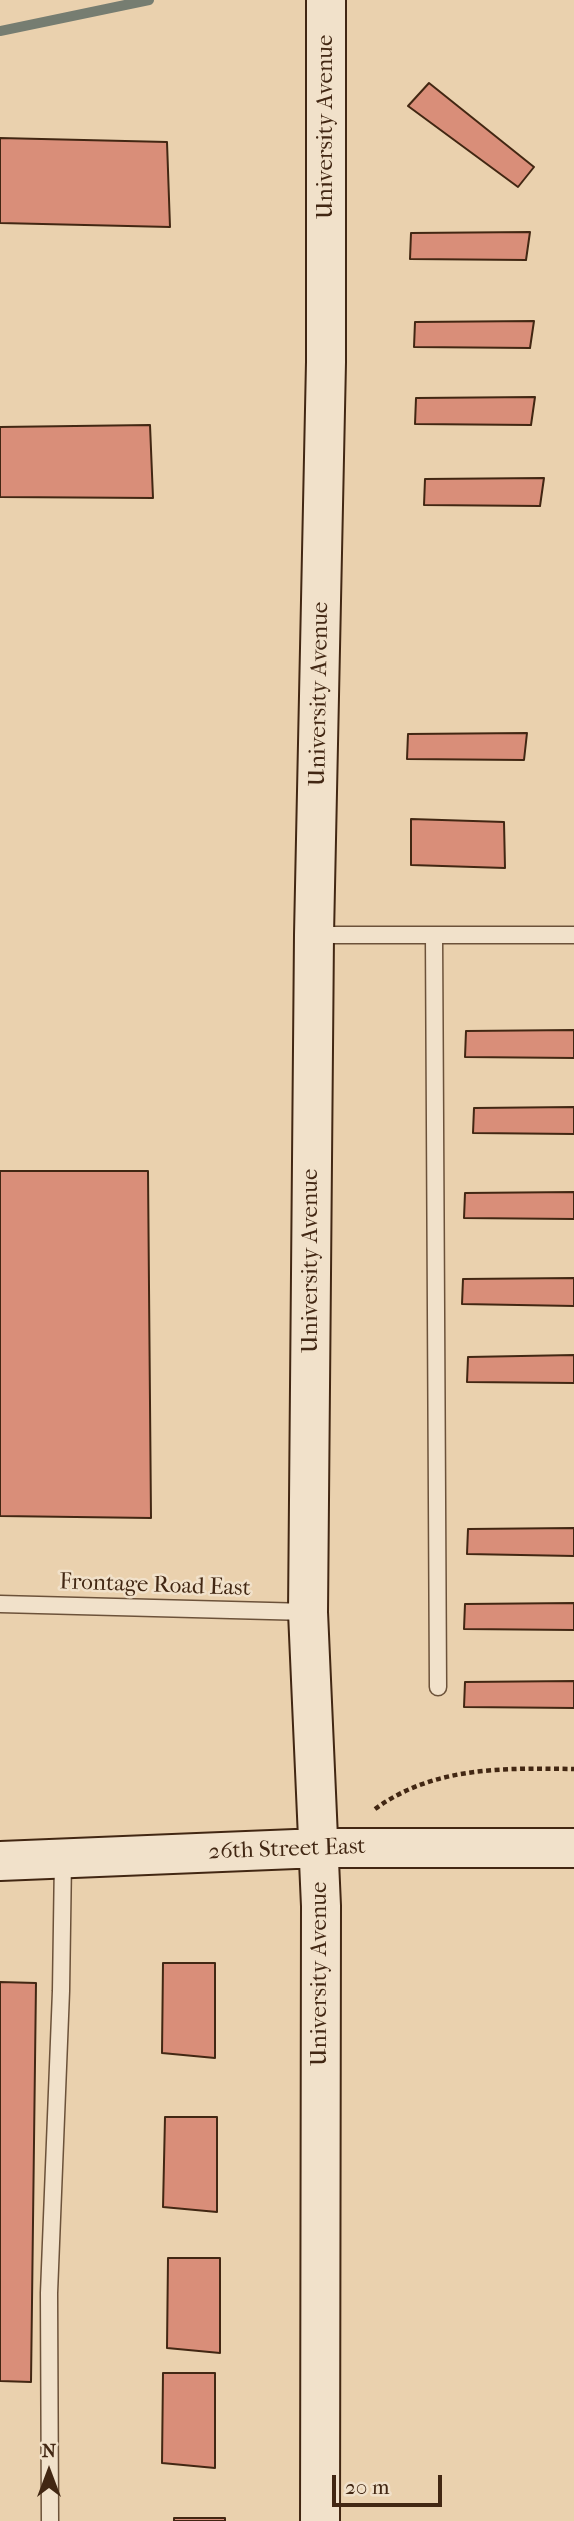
<!DOCTYPE html>
<style>
body{margin:0}
#map{position:relative;width:574px;height:2521px;overflow:hidden;background:#ead1ae;font-family:"IM FELL French Canon",serif}
canvas{display:block}
.north{position:absolute;left:14px;top:2437px;width:70px;height:70px;-webkit-text-stroke:5px #f1e1ca;paint-order:stroke;rotate:0deg;font-size:19px;font-weight:700;line-height:28px;text-align:center;color:#422713}
.north::after{content:'';display:block;margin:auto;width:24px;height:32px;background:#422713;clip-path:polygon(50% 0,100% 100%,50% 72%,0 100%)}
.scale{position:absolute;left:332px;top:2475px;width:110px;height:32px;box-sizing:border-box;border:4px solid #422713;border-top:0;padding-left:9px;font-size:21px;line-height:24px;white-space:nowrap;color:#422713;-webkit-text-stroke:5px #f1e1ca;paint-order:stroke}
</style>
<div id="map">
<canvas width="574" height="2521"></canvas>
<div class="north">N</div>
<div class="scale">20 m</div>
</div>
<script>
const c = document.querySelector('canvas').getContext('2d');
c.lineJoin = 'round';
function strokePath(path, color, width, dash) {
  c.strokeStyle = color;
  c.lineWidth = width;
  c.lineCap = dash ? 'butt' : 'round';
  c.setLineDash(dash || []);
  c.stroke(path);
}
function paint(path, color) {
  c.fillStyle = color;
  c.fill(path, 'evenodd');
}
function drawText(font, color, halo, rows, align = 'center') {
  c.font = font + ' "IM FELL French Canon",serif';
  c.lineWidth = 5;
  c.setLineDash([]);
  c.textBaseline = 'middle';
  c.strokeStyle = halo;
  c.fillStyle = color;
  for (const [text, x, y, turn = 0] of rows) {
    c.save();
    c.translate(x, y);
    c.rotate((+turn || 0) * Math.PI / 180);
    c.textAlign = isNaN(turn) ? turn : align;
    if (halo) c.strokeText(text, 0, 0);
    c.fillText(text, 0, 0);
    c.restore();
  }
}
const stream = new Path2D(`
 M0,31L149,0`);
const building = new Path2D(`
 M429,83L534,167L518,187L408,106Z
 M0,138L167,142L170,227L0,223Z
 M530,232L526,260L410,259L411,233Z
 M534,321L530,348L414,347L415,322Z
 M535,397L531,425L415,424L416,398Z
 M150,425L153,498L0,497V427Z
 M544,478L540,506L424,505L425,479Z
 M527,733L524,760L407,759L408,734Z
 M411,819L504,822L505,868L411,865Z
 M574,1030V1058L465,1057L466,1031Z
 M574,1107V1134L473,1133L474,1108Z
 M0,1171H148L151,1518L0,1516Z
 M574,1192V1219L464,1218L465,1193Z
 M574,1278V1306L462,1304L463,1279Z
 M574,1355V1383L467,1382L468,1357Z
 M574,1528V1556L467,1554L468,1529Z
 M574,1603V1630L464,1629L465,1604Z
 M574,1681V1708L464,1707L465,1682Z
 M163,1963H215V2058L162,2053Z
 M0,1982L36,1983L31,2382L0,2381Z
 M165,2117H217V2212L163,2207Z
 M168,2258H220V2353L167,2348Z
 M163,2373H215V2468L162,2463Z
 M174,2518H225V2521H174Z`);
const path = new Path2D(`
 M375,1809C434,1766 504,1768 574,1769`);
const lane = new Path2D(`
 M314,935H574
 M434,935L438,1687
 M0,1604L308,1612
 M50,2521L49,2293L61,1991L63,1859`);
const secondary = new Path2D(`
 M0,1861L320,1848H574
 M320,2521L321,1906L308,1612L314,935L326,362V0`);
const streetNames = [
 ["University Avenue",326,127,-90],
 ["University Avenue",320,694,-89],
 ["University Avenue",311,1261,-90],
 ["Frontage Road East",155,1586,2],
 ["26th Street East",287,1850,-2],
 ["University Avenue",320,1974,-90]
];
strokePath(stream, '#767d71', 10);
paint(building, '#d98e79');
strokePath(building, '#422713', 2);
strokePath(lane, '#6c523a', 19);
strokePath(secondary, '#422713', 42);
strokePath(path, '#422713', 4.5, [5, 3.5]);
strokePath(lane, '#f1e1ca', 16);
strokePath(secondary, '#f1e1ca', 38);
drawText('23px', '#422713', '#f1e1ca', streetNames);
</script>
